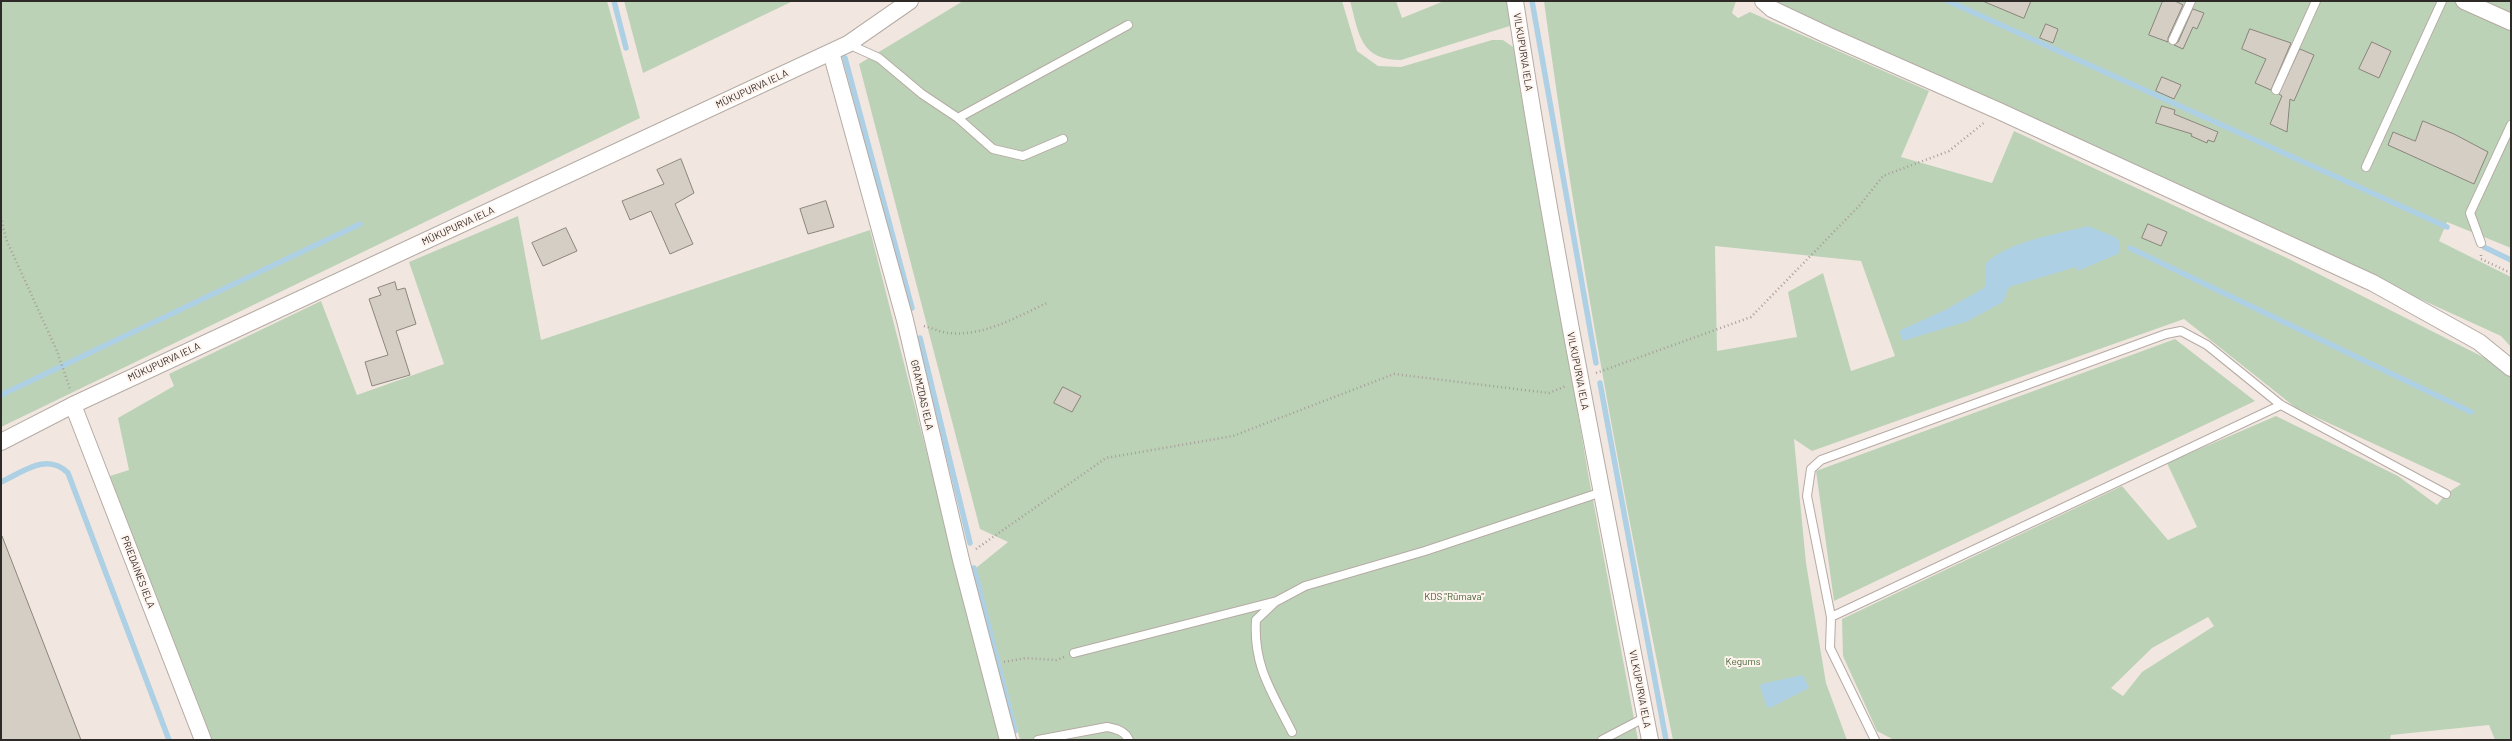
<!DOCTYPE html>
<meta charset="utf-8">
<style>
body{margin:0}
#map{position:relative;width:2512px;height:741px;overflow:hidden;background:#f2e7e0;font-family:Barlow,sans-serif}
canvas{display:block}
.frame{position:absolute;inset:0;border:2px solid #2e2a28;pointer-events:none}
</style>
<div id="map">
<canvas width="2512" height="741"></canvas>
<div class="frame"></div>
</div>
<script>
const c = document.querySelector('canvas').getContext('2d');
c.lineJoin = 'round';
function paint(path, color) {
  c.fillStyle = color;
  c.fill(path, 'evenodd');
}
function strokePath(path, color, width, dash) {
  c.strokeStyle = color;
  c.lineWidth = width;
  c.lineCap = dash ? 'butt' : 'round';
  c.setLineDash(dash || []);
  c.stroke(path);
}
function drawText(font, color, halo, rows, align = 'center') {
  c.font = font + ' Barlow,sans-serif';
  c.lineWidth = 4;
  c.setLineDash([]);
  c.textBaseline = 'middle';
  c.strokeStyle = halo;
  c.fillStyle = color;
  for (const [text, x, y, turn = 0] of rows) {
    c.save();
    c.translate(x, y);
    c.rotate((+turn || 0) * Math.PI / 180);
    c.textAlign = isNaN(turn) ? turn : align;
    if (halo) c.strokeText(text, 0, 0);
    c.fillText(text, 0, 0);
    c.restore();
  }
}
const green = new Path2D(`
 M1,1H607L640,118L1,427Z
 M624,1H793L643,73Z
 M963,1H1342L1357,51L1378,66L1401,67L1492,40H1503L1516,49L1588,473L1638,740H1020L976,568L1008,542L980,529L859,64Z
 M1350,1H1396L1402,18L1444,1H1509L1513,25L1401,60C1360,60 1359,34 1350,1Z
 M1544,1H1736L1732,13L1738,18L1750,12L1929,91L1901,157L1992,183L2014,131L2287,258L2495,363L2511,377V740H2495L2489,725L2391,735L2390,740H1894L1877,731L1843,656L1842,619L2122,486L2168,540L2197,527L2167,463L2276,416L2398,476L2437,505L2446,494L2461,484L2296,408L2184,319L1812,451L1794,439L1806,563L1826,683L1847,740H1673C1623,495 1577,249 1544,1ZM1715,246L1861,261L1895,356L1851,371L1823,273L1788,292L1797,337L1717,351ZM2208,617L2214,626L2142,672L2123,696L2111,688L2152,648Z
 M1773,1H2511V248L2447,222L2439,241L2511,277V347L2501,336L1774,4Z
 M518,216L541,340L870,230L1000,740H211L110,476L129,470L118,418L174,386L169,374L321,301L357,395L444,364L409,262Z
 M2175,339L2255,401L1834,601L1816,471Z`);
const water = new Path2D(`
 M2088,226L2115,237L2120,242V253L2078,271L2076,267L2009,287L2003,302L1968,321L1903,341L1899,331L1947,309L1984,288L1986,282L1985,264C2011,240 2055,235 2088,226Z
 M1803,675L1809,688L1770,708L1767,707L1760,687L1761,684Z`);
const stream = new Path2D(`
 M614,1L626,48
 M1532,1L1596,363
 M1948,1L2447,227
 M845,58L912,308
 M2484,247L2511,260
 M2130,248L2471,412
 M920,338L970,543
 M1600,383L1666,740
 M1,395L360,224
 M1,482C23,472 47,452 68,473L169,740
 M974,568L1015,731`);
const building = new Path2D(`
 M1983,1H2031L2024,18Z
 M2163,1H2175L2183,5L2168,38V42L2149,35Z
 M2193,9L2204,13L2197,29L2193,27L2183,49L2174,45L2178,42Z
 M2046,24L2058,29L2053,43L2040,38Z
 M2250,29L2291,43L2271,90L2255,83L2266,59L2242,49Z
 M2372,42L2391,51L2379,78L2359,69Z
 M2300,49L2314,55L2294,101L2290,99L2287,132L2270,124L2282,96L2279,94Z
 M2162,77L2181,85L2174,99L2156,91Z
 M2162,106L2175,110L2174,114L2218,132L2214,142L2208,140L2207,143L2191,136L2192,134L2156,123Z
 M2423,121L2454,134L2488,152L2474,184L2388,145L2393,132L2415,141Z
 M681,159L694,193L675,204L693,244L670,254L651,211L630,220L622,201L664,184L657,170Z
 M826,201L834,227L808,234L800,209Z
 M2148,224L2167,232L2161,246L2142,238Z
 M566,228L577,251L543,266L532,243Z
 M395,282L397,290L405,288L416,324L396,331L410,375L372,386L365,362L388,355L369,299L381,295L378,288Z
 M1063,387L1081,396L1072,412L1054,403Z
 M1,536H2L81,740H1Z`);
const path = new Path2D(`
 M1,217L6,239L57,351L70,389
 M2481,255V259L2511,273
 M924,326C932,328 940,332 948,333C983,337 1016,317 1047,303
 M1596,373L1751,317L1860,205L1883,176L1949,151L1985,122
 M976,549L1106,458L1233,436L1394,374L1549,393L1566,386
 M1004,662L1026,658L1056,660L1064,657`);
const lane = new Path2D(`
 M2173,40L2191,1
 M848,44L879,58L922,94L958,118L993,149L1023,156L1063,139
 M2276,90L2316,1
 M958,118L1128,25
 M2366,167L2442,1
 M2481,243L2470,213L2511,125
 M1275,602L1256,620C1253,666 1272,692 1292,732
 M1831,617L2281,405
 M1074,653L1277,601L1305,586L1425,551L1602,492
 M1038,740L1107,727C1117,729 1125,731 1129,740
 M1602,740L1646,717
 M1875,740L1830,648L1831,617L1807,496L1811,469L1821,460L2166,334L2181,331L2207,345L2281,405L2446,494`);
const street = new Path2D(`
 M1515,1C1553,249 1602,494 1650,740
 M1763,1L1772,9L1827,35L1999,111L2373,283L2479,342L2511,368
 M2464,1L2511,22
 M831,52L905,320L961,560L1008,740
 M73,405L203,740
 M1,442L73,405L848,44L910,1`);
const streetNames = [
 ["VILKUPURVA IELA",1523,52,81],
 ["MŪKUPURVA IELA",752,89,-25],
 ["MŪKUPURVA IELA",458,226,-25],
 ["MŪKUPURVA IELA",164,362,-25],
 ["VILKUPURVA IELA",1578,371,79],
 ["GRAMZDAS IELA",922,395,77],
 ["PRIEDAINES IELA",138,572,69],
 ["VILKUPURVA IELA",1640,689,79]
];
const parkNames = [
 ["KDS \"Rūmava\"",1454,597],
 ["Ķegums",1743,662]
];
paint(green, '#bcd2b7');
paint(water, '#aed0e4');
strokePath(stream, '#aed0e4', 5.5);
paint(building, '#d5cec4');
strokePath(building, '#8b857c', 1);
strokePath(lane, '#b5aba4', 10);
strokePath(street, '#b5aba4', 18);
strokePath(path, '#a69e99', 2.5, [1, 3]);
strokePath(lane, '#fff', 8);
strokePath(street, '#fff', 16);
drawText('10px', '#2e2a28', '#fff4ed', streetNames);
drawText('10px', '#406137', '#fff4ed', parkNames);
</script>
